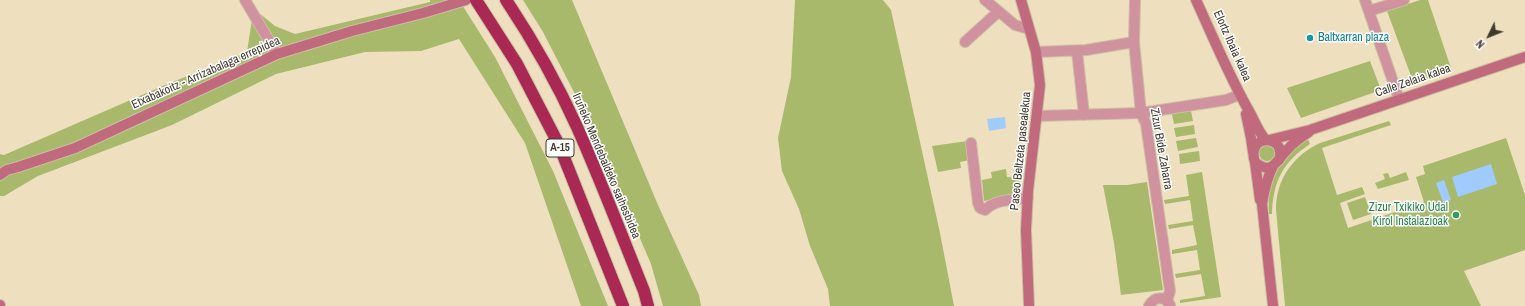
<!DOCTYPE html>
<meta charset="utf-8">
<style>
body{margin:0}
#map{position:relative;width:1525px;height:306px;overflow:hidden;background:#eedfbf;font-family:"Archivo Narrow",sans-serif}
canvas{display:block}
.north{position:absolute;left:1469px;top:16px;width:40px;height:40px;-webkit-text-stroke:3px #fff;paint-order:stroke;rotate:227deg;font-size:11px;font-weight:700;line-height:16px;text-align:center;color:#3f392c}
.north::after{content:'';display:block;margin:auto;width:14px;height:18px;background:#3f392c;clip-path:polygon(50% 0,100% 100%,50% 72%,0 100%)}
</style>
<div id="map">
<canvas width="1525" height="306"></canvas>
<div class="north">N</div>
</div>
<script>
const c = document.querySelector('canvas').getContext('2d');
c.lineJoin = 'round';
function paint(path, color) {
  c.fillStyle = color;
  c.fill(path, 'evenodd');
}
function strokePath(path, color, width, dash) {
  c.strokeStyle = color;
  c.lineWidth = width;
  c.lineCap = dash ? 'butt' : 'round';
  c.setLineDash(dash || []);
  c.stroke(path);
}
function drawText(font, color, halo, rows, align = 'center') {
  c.font = font + ' "Archivo Narrow",sans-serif';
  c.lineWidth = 3;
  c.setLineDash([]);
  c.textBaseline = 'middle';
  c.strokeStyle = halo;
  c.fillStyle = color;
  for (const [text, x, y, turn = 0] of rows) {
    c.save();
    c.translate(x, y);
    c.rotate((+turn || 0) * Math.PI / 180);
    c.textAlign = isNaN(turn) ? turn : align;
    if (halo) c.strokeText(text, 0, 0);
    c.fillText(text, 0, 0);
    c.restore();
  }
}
const green = new Path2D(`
 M243,0L275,26L295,34L430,2V0H459L495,57L553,171L608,306H581L525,143L459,39L421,51L365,52L276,74L172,125L38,176L4,196H0V154L4,155L165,85L247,52L252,19Z
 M523,0H572L658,205L699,295L701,306H663L651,264L594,131L543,32Z
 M795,0H883L891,10L940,233L954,306H830L828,289L810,246L799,209L782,171L778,138L791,77Z
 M1420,0H1428L1452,71L1414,84L1387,11Z
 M1370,61L1381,90L1301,118L1287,88Z
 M1191,111L1193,121L1174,124L1172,114Z
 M1389,121L1391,125L1322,148L1337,195L1362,187L1365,194L1340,203L1348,228L1424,202L1416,177L1425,174L1423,166L1506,138L1525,195V250L1464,271L1481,306H1285L1276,210C1276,179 1293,156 1320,143Z
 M1194,125L1195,134L1176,137L1174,128Z
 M1307,137L1310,144C1283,162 1273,181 1272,214H1269C1267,176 1280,161 1307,137Z
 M1196,138L1198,147L1178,151L1176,141Z
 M968,141L970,160L960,162L961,168L938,172L932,146Z
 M1259 153a8 8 0 1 1 16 0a8 8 0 1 1-16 0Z
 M1199,151L1200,161L1180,164L1179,154Z
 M1006,169L1007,177L1020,178L1018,190L1016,194L984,201L982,180L992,178L991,172Z
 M1202,172L1221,297L1180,303V300L1205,296L1201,274L1176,278L1175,274L1200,270L1197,250L1172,254V250L1197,245L1193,225L1169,229L1168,225L1193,221L1190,200L1165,204L1164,200L1189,196L1186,175Z
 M1406,172L1409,180L1378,189L1375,183L1385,179L1383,174L1388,173L1390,178Z
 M1147,182L1163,290L1121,295L1114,243L1103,185H1127Z
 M1365,197L1371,214L1353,220L1347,203Z`);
const water = new Path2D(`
 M1005,117L1006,128L989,131L987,119Z
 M1491,164L1497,184L1458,197L1452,177Z
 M1444,180L1451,200L1443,202L1436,183Z`);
const street = new Path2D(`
 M245,0L277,54
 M985,0L1015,25L1029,29
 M1135,0L1134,42L1141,113L1146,124L1170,291L1167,301
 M1365,0L1399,99
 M1369,11L1404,0
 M965,42L998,12
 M1077,51L1084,115
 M1036,52L1086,50L1134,42
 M1037,116L1141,113L1226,100L1239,95
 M971,143L978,203L980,208L985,210C996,199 1012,200 1028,198
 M1149,306C1154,296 1165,296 1170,305`);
const secondary = new Path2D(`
 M1021,0L1036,52L1040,85L1028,191L1026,230L1029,306
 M1196,0C1213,37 1229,76 1249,111C1255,121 1258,132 1266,140
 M1246,114L1251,138L1253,152
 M1269,140L1310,130L1525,57
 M1279,160C1288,134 1245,133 1255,162C1272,176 1276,161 1287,150C1293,143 1301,137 1309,132
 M1255,162L1260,200
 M0,175L7,170L18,167L75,148L277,54L352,31L423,13L466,0
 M0,305V306
 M1273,306L1262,204C1264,191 1267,178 1273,166`);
const highway = new Path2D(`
 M476,0L517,64L559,145L623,306
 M506,0C532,39 558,85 577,127C601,181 622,236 644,291L648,306`);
const markers = [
 [1310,38,4,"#0f9aa8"],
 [1456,215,4,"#2e9e5b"]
];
const shields = [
 [560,148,28]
];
const shieldNames = [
 ["A-15",560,148]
];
const cultureNames = [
 ["Baltxarran plaza",1318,38]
];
const streetNames = [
 ["Elortz Ibaia kalea",1232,46,66],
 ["Etxabakoitz - Arrizabalaga errepidea",206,73,-24],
 ["Calle Zelaia kalea",1413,81,-19],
 ["Zizur Bide Zaharra",1161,149,80],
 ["Paseo Beltzeta pasealekua",1021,151,-84],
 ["Iruñeko Mendebaldeko saihesbidea",606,166,67]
];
const leisureNames = [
 ["Zizur Txikiko Udal",1448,208],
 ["Kirol Instalazioak",1448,222]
];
paint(green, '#a8b96c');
paint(water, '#a0cbfe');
strokePath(street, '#cbbea2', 12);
strokePath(secondary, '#cbbea2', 12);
strokePath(highway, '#cbbea2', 14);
strokePath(street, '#cf929e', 10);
strokePath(secondary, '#c16a7e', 10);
strokePath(highway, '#aa2954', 12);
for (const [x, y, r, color] of markers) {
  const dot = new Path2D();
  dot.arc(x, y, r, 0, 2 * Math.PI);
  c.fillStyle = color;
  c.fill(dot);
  strokePath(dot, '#fff', 1.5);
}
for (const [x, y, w] of shields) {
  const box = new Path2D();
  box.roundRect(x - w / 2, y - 9, w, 18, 3);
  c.fillStyle = '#fff';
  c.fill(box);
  strokePath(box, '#3f392c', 1);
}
drawText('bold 11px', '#3f392c', null, shieldNames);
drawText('12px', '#0d838f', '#fff', cultureNames, 'left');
drawText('12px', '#3f392c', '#fff', streetNames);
drawText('12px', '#27864d', '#fff', leisureNames, 'right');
</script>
